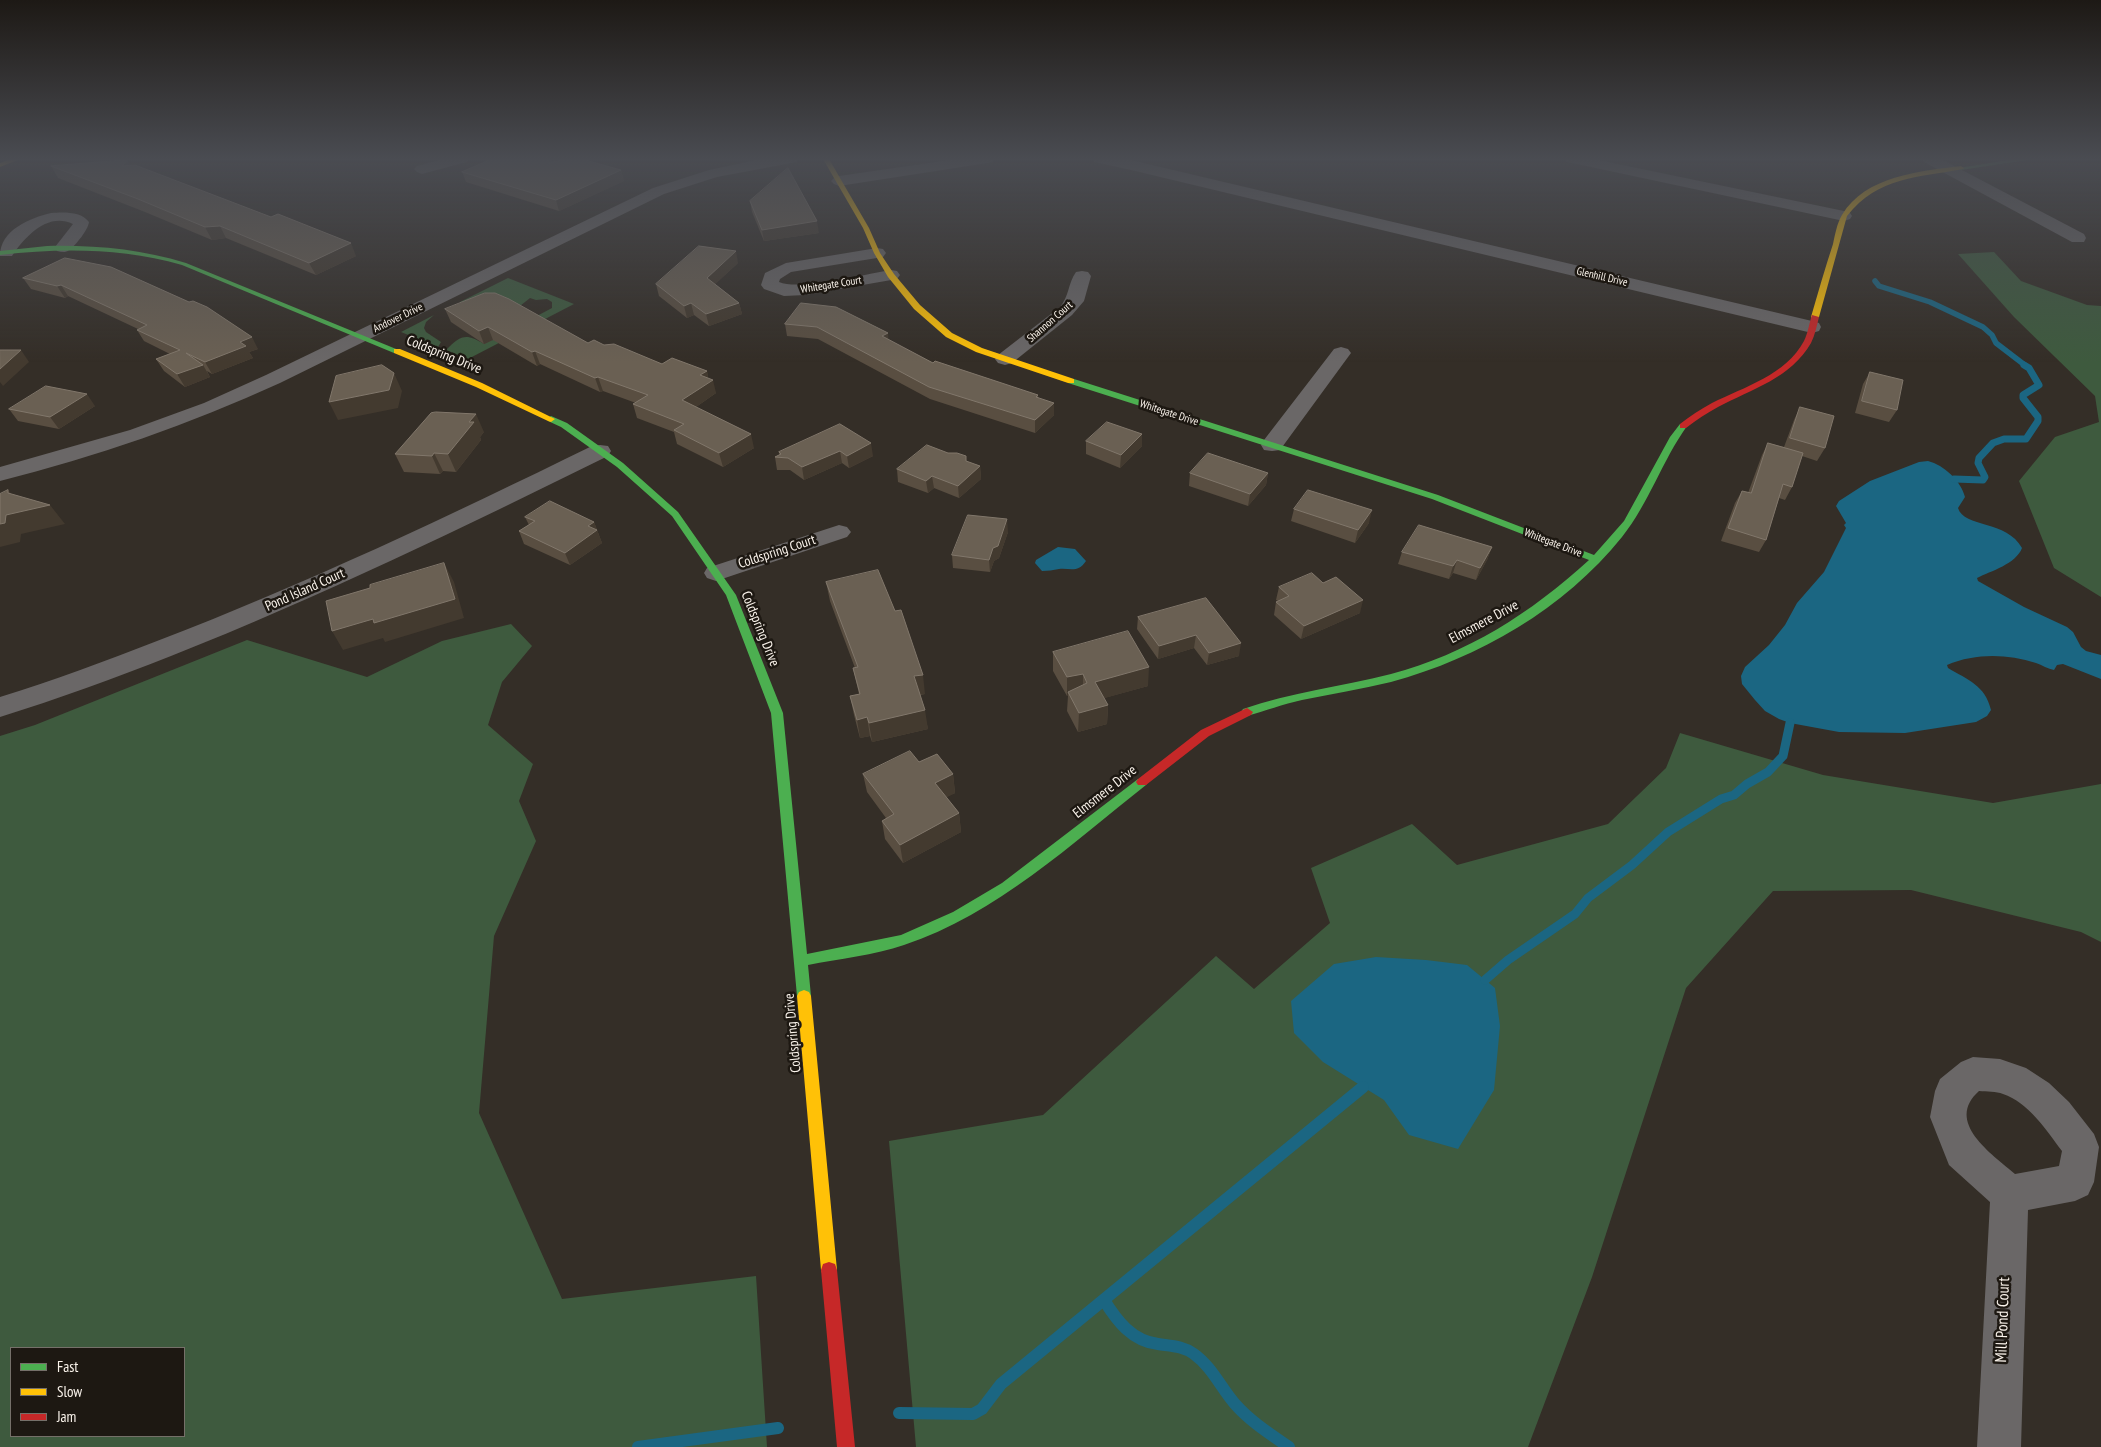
<!DOCTYPE html>
<style>
body{margin:0}
#map{position:relative;width:2101px;height:1447px;overflow:hidden;background:#342e27;font-family:"PT Sans Narrow",sans-serif}
canvas{display:block}
.legend{position:absolute;left:10px;top:1347px;width:175px;height:90px;box-sizing:border-box;background:#1d1812;border:1px solid #757069;margin:0;padding:6px 9px;list-style:none;font-size:15px;color:#faf3eb}
.legend li{display:flex;align-items:center;gap:10px;height:25px}
.legend b{width:25px;border:1px solid #757069}
</style>
<div id="map">
<canvas width="2101" height="1447"></canvas>
<ul class="legend">
<li><b style="height:6px;background:#4caf50"></b>Fast</li>
<li><b style="height:6px;background:#ffc107"></b>Slow</li>
<li><b style="height:6px;background:#c62828"></b>Jam</li>
</ul>
</div>
<script>
const c = document.querySelector('canvas').getContext('2d');
c.lineJoin = 'round';
function paint(path, color) {
  c.fillStyle = color;
  c.fill(path, 'evenodd');
}
function strokePath(path, color, width, dash) {
  c.strokeStyle = color;
  c.lineWidth = width;
  c.lineCap = dash ? 'butt' : 'round';
  c.setLineDash(dash || []);
  c.stroke(path);
}
function drawText(font, color, halo, rows, align = 'center') {
  c.font = font + ' "PT Sans Narrow",sans-serif';
  c.lineWidth = 5;
  c.setLineDash([]);
  c.textBaseline = 'middle';
  c.strokeStyle = halo;
  c.fillStyle = color;
  for (const [text, x, y, turn = 0] of rows) {
    c.save();
    c.translate(x, y);
    c.rotate((+turn || 0) * Math.PI / 180);
    c.textAlign = isNaN(turn) ? turn : align;
    if (halo) c.strokeText(text, 0, 0);
    c.fillText(text, 0, 0);
    c.restore();
  }
}
const green = new Path2D(`
 M1994,252L2021,281L2087,305L2101,306V597L2054,568L2019,481L2055,437L2099,422L2095,396L2014,317L1958,254Z
 M508,278L574,304L468,359L446,350C461,335 466,333 484,344L552,308V302L547,299L536,300L530,298L520,306L460,302Z
 M434,315L426,322L424,328L426,332L441,342L438,347L401,332Z
 M511,624L532,646L502,682L488,725L533,764L519,801L536,841L494,936L479,1113L562,1299L756,1276L767,1447H0V736L35,725L247,640L367,677L442,641ZM11,1348H184V1436H11Z
 M1680,733L1823,775L1993,803L2101,784V942L2081,932L1911,890L1773,891L1686,988L1592,1277L1528,1447H916L889,1141L1043,1115L1216,956L1254,989L1330,923L1311,868L1412,824L1457,865L1608,824L1666,768Z`);
const water = new Path2D(`
 M1928,461C1944,465 1961,481 1965,497L1958,508C1964,528 2007,520 2022,548C2016,564 1991,571 1977,578L1978,581L2024,607L2067,627L2073,632L2081,647L2086,651L2101,655V679L2063,664L2057,665L2054,670C2048,669 2042,665 2036,663C2007,654 1976,653 1947,665L1948,668C1968,680 1985,685 1991,710L1987,716L1976,722L1905,733L1839,732L1790,723L1779,719L1765,711L1755,700L1742,684L1741,676L1745,667L1769,645L1785,625L1797,603L1824,572L1846,528L1844,525L1846,523L1836,506L1839,501L1870,481L1919,462Z
 M1058,547L1075,549L1086,561C1078,573 1071,568 1059,569C1053,570 1048,571 1042,571L1035,563L1036,560Z
 M1376,957L1426,960L1467,965L1495,988L1500,1026L1494,1090L1458,1149L1409,1135L1384,1100L1323,1062L1294,1033L1291,1001L1334,964Z`);
const streamFar3 = new Path2D(`
 M1875,281L1879,286L1930,302L1983,327L1992,335L1996,343L2026,366`);
const streamFar2 = new Path2D(`
 M1954,479L1983,480L1985,477L1978,463L1979,458L1993,443L2004,439H2026L2038,421V417L2023,398V395L2039,385L2029,368L2024,365`);
const streamFar1 = new Path2D(`
 M1485,980L1508,960L1575,914L1588,898L1632,865L1668,832L1721,799L1734,795L1747,784L1768,772L1783,756L1790,723`);
const stream = new Path2D(`
 M1104,1300C1117,1321 1132,1341 1158,1344C1171,1346 1183,1346 1194,1354C1212,1367 1221,1388 1235,1404C1251,1422 1270,1434 1289,1447
 M899,1413L973,1414L982,1409L1001,1384L1363,1087
 M638,1447L778,1428`);
const street = new Path2D(`
 M443,159H469L467,162L422,174L417,172L414,169L417,166Z
 M761,159H799L797,162L792,163L717,177L664,194L280,383C190,424 96,457 0,481V467L130,430L204,403L266,375L653,188L709,170Z
 M956,159H995L993,162L988,163L839,186L834,184L831,181L834,178L839,176Z
 M1092,159L1131,160L1812,321L1819,323L1821,327L1819,331L1812,333L1131,170L1094,162Z
 M1565,159H1594L1844,211L1850,213L1852,216L1850,219L1844,221L1572,163L1567,162Z
 M1922,159H1941L2084,234L2086,238L2084,242H2072L1924,162Z
 M51,213C63,212 81,211 89,222C88,230 76,245 69,250C66,253 61,252 57,251L55,247L73,224C47,212 25,237 12,256H0C0,230 30,218 51,213Z
 M877,248L883,249L886,253L883,257L791,272L780,279L779,282C800,291 866,274 891,270L897,271L900,275L897,279L805,295L784,296L764,289L761,285L765,273L786,263Z
 M1082,271L1088,272L1091,276L1084,301L1072,315L1012,363L1005,365L998,363L995,359L998,355L1060,307C1069,297 1068,283 1076,272Z
 M1341,347L1348,349L1351,353L1280,450L1272,451L1264,450L1261,445L1264,440L1334,349Z
 M600,445L608,446L611,451L608,456C464,527 320,597 171,656C115,678 58,699 0,717V697C53,681 105,661 157,641C306,584 449,516 592,446Z
 M839,525L847,527L851,532L847,537L716,581L707,578L704,573L707,568Z
 M1973,1057L2000,1059L2026,1068L2049,1083L2069,1102L2094,1134L2099,1147L2094,1182L2088,1195L2075,1201L2028,1210L2021,1447H1977L1990,1202L1949,1165L1930,1117L1935,1091L1940,1079L1961,1062ZM1979,1091C1987,1092 1996,1091 2003,1094C2028,1102 2047,1131 2062,1151L2059,1166L2015,1174C1992,1154 1944,1122 1979,1091Z`);
const fast = new Path2D(`
 M2015,159H2034L1961,170L1958,168Z
 M47,246C95,245 140,249 186,263L401,351L394,353L182,265C121,248 62,248 0,255V251Z
 M1068,379H1074L1438,495L1594,555L1624,521L1670,437L1680,424H1686L1687,426C1662,461 1649,503 1622,537C1564,609 1479,658 1391,682C1361,689 1331,694 1302,700C1283,704 1265,711 1247,716L1241,712L1243,709C1291,692 1341,687 1391,674C1467,654 1531,613 1589,560L1432,499L1068,383Z
 M551,416L567,423L623,463L678,512L736,595L783,713L807,954L901,935L953,912L1002,883L1138,779H1146L1148,782L1146,785C1071,844 997,914 904,945C875,955 838,959 808,965L811,996L809,1000L804,1002L799,1000L797,996L771,713L726,595L672,516L617,467L561,427L548,421L547,419Z`);
const slow = new Path2D(`
 M11,159H20L0,167V163Z
 M823,159H829L869,228L880,253L894,274L920,305L952,333L982,348L1074,379V383H1068L976,352L946,337L914,309L888,277L874,253L863,228Z
 M1961,166L1964,168L1963,169C1917,178 1879,176 1847,216L1819,317L1812,319L1811,317C1818,293 1825,268 1833,244C1835,235 1837,223 1842,215C1865,176 1920,171 1961,166Z
 M394,349H400L482,383L555,419L551,422L548,421L476,387L394,353Z
 M804,990L809,992L811,996L837,1270L835,1276L829,1278L823,1276L821,1270L797,996L799,992Z`);
const jam = new Path2D(`
 M1812,315L1819,317C1817,325 1815,335 1811,343C1791,378 1752,389 1718,407C1707,413 1696,420 1686,428H1680V424C1690,416 1701,409 1712,403C1744,387 1786,375 1804,341C1808,333 1809,324 1812,315Z
 M1247,708L1253,712L1251,715L1209,736L1146,785H1138L1136,782L1138,779L1201,730Z
 M829,1262L835,1264L837,1270L855,1447H837L821,1270L823,1264Z`);
const wall = new Path2D(`
 M492,159H560L555,161L621,170L624,181L559,211L466,182L462,172Z
 M127,160L130,165L356,256L316,275L226,238L212,240L145,212L58,178L51,166Z
 M750,201L819,233L764,241L752,212Z
 M65,258L258,349L249,352L253,358L212,374L207,371L210,377L185,387L164,371L156,359L170,354L144,341L137,330L138,329L68,296L65,298L31,289L23,278Z
 M738,263L715,284L739,303L742,314L709,326L694,315L687,318L659,296L656,284Z
 M801,303L889,340L933,363L1038,395V397L1054,415L1035,433L930,399L818,339L787,336L785,324Z
 M445,309L588,343L604,345L662,364L707,371L708,378L716,393L696,407L754,448L723,467L677,444L674,432L637,418L633,404L636,403L603,391L600,392L540,364L537,366L493,340L484,344L451,322Z
 M1870,372L1897,410L1889,422L1855,413L1863,384Z
 M95,406L59,429L18,421L9,409Z
 M1800,407L1825,448L1817,461L1802,456L1792,487L1785,500L1779,498L1766,540L1759,552L1721,541L1735,503L1742,491L1748,493L1762,455L1768,443L1784,447L1794,420Z
 M840,424L873,456L849,468L842,463L804,480L790,470H777L775,457L779,455V452Z
 M484,432L480,437L481,440L456,472L443,471L440,474L404,472L395,454Z
 M1086,441L1142,446L1120,468L1086,454Z
 M966,461L980,466L981,479L959,498L934,488L928,493L898,482L897,469Z
 M1190,473H1268L1266,485L1248,506L1189,486Z
 M1294,509L1369,523L1355,543L1291,521Z
 M525,517L594,522L602,543L570,565L524,544L519,531L529,525Z
 M1008,532L999,558L994,561L990,572L953,568L952,555Z
 M1492,547L1487,560L1476,580L1453,573L1449,579L1398,564L1402,552Z
 M826,582L925,694L920,695L928,729L872,742L870,736L860,738L854,715L850,696L859,694L853,668H855L830,601Z
 M1279,587L1360,613L1301,639L1274,615L1276,602L1278,601L1276,600Z
 M1206,598L1239,656L1207,665L1194,648L1158,659L1137,629L1138,617Z
 M1053,652L1148,686L1104,698L1108,705L1107,724L1078,732L1067,711L1068,696H1067L1053,671Z
 M919,762L953,774L955,793L946,797L959,813L961,832L903,863L885,839L882,821L886,818L867,792L863,774Z`);
const shadedWall = new Path2D(`
 M548,159H560L549,164Z
 M127,160L134,172L122,166Z
 M621,170L624,181L559,211L556,200Z
 M817,221L819,233L764,241L762,230Z
 M220,226L226,238L212,240L205,227Z
 M351,243L356,256L316,275L309,263Z
 M736,251L738,263L710,289L707,278Z
 M61,285L68,296L65,298L57,286Z
 M691,303L694,315L687,318L684,306Z
 M739,303L742,314L709,326L706,314Z
 M488,327L493,340L484,344L479,331Z
 M888,333L889,345L882,336Z
 M252,337L258,349L249,352L253,358L212,374L205,362L240,342Z
 M21,350L29,362L3,386L0,382V369Z
 M535,351L540,364L537,366L532,352Z
 M203,365L210,377L185,387L177,374Z
 M707,371L709,382L713,380L716,393L686,414L682,400L700,375Z
 M394,373L402,391L398,408L338,420L329,402Z
 M598,377L603,391L600,392L595,378Z
 M87,394L95,406L59,429L50,417Z
 M1054,403V415L1035,433V420Z
 M476,414L484,432L480,437L481,440L456,472L448,454L469,422Z
 M751,434L754,448L723,467L719,453Z
 M1142,434V446L1120,468L1121,455Z
 M871,443L873,456L849,468L847,456Z
 M840,451L842,463L804,480L802,467Z
 M434,453L443,471L440,474L432,456Z
 M980,466L981,479L959,498L958,486Z
 M1268,473L1266,485L1248,506L1250,494Z
 M932,476L934,488L928,493L926,481Z
 M8,490L23,508L50,505L65,524L21,534L20,542L0,547V524L6,515Z
 M1372,510L1369,523L1355,543L1358,530Z
 M1007,519L1008,532L999,558L994,561L990,572L989,560L993,548Z
 M594,522L602,543L570,565L565,553L588,526Z
 M1492,547L1487,560L1476,580L1480,568Z
 M1457,560L1453,573L1449,579L1453,566Z
 M444,563L454,582L464,618L385,642L383,638L343,650L332,631Z
 M1363,600L1360,613L1301,639L1304,626Z
 M1196,635L1194,648L1158,659L1159,646Z
 M1241,643L1239,656L1207,665L1209,653Z
 M1149,667L1148,686L1094,701L1095,682Z
 M1083,674V693L1068,692V696H1067V677Z
 M923,675L925,694L916,695L914,676Z
 M1108,705L1107,724L1078,732L1079,713Z
 M925,710L928,729L872,742L869,723Z
 M867,717L870,736L860,738L857,720Z
 M953,774L955,793L938,802L935,783Z
 M959,813L961,832L903,863L900,845Z`);
const building = new Path2D(`
 M492,159H548L549,163L567,159H582L621,170L556,200L462,172Z
 M127,160L122,166L135,165L271,217L278,214L351,243L309,263L220,226L205,227L138,199L51,166Z
 M788,168L817,221L762,230L750,201Z
 M699,246L736,251L707,278L739,303L706,314L691,303L684,306L656,284Z
 M65,258L111,267L189,302L193,301L207,307L252,337L240,342L246,346L205,362L186,353L203,365L177,374L156,359L180,350L137,330L147,325L61,285L57,286L23,278Z
 M485,293H495L509,299L588,343L594,340L604,345L614,344L662,364L672,358L707,371L700,375L713,380L682,400L751,434L719,453L674,430L684,424L633,404L648,395L598,377L595,378L535,351L532,352L488,327L479,331L445,309Z
 M801,303L836,307L888,333L882,336L933,363L935,361L1038,395L1036,397L1054,403L1035,420L929,387L817,327L785,324Z
 M0,350H21L0,369Z
 M382,365L394,373L389,390L329,402L336,376Z
 M1870,372L1903,380L1897,410L1862,401Z
 M46,386L87,394L50,417L9,409Z
 M1800,407L1834,416L1825,448L1790,438Z
 M436,412L476,414L469,422H474L448,454L434,453L432,456L395,454L431,413Z
 M1107,422L1142,434L1121,455L1086,441Z
 M840,424L871,443L847,456L840,451L802,467L788,458L775,457L781,454L779,452Z
 M1768,443L1803,453L1792,487L1783,484L1766,540L1728,528L1742,491L1751,493Z
 M927,445L948,453H957L966,456V461L980,466L958,486L932,476L926,481L897,469Z
 M1208,453L1268,473L1250,494L1190,473Z
 M8,490V493L50,505L6,515L5,523L0,524V494Z
 M1308,490L1372,510L1358,530L1294,509Z
 M550,501L594,522L588,526L597,530L565,553L519,531L535,521L525,517Z
 M968,515L1007,519L998,546L993,548L989,560L952,555Z
 M1419,525L1492,547L1480,568L1457,560L1453,566L1402,552Z
 M444,563L455,599L374,623L373,619L332,631L326,601L370,588V585Z
 M878,570L895,611L901,610L923,675L914,676L925,710L869,723L867,717L857,720L850,696L860,694L853,668L858,667L826,582Z
 M1312,573L1323,583L1336,577L1363,600L1304,626L1276,602L1289,596L1279,587Z
 M1206,598L1241,643L1209,653L1196,635L1159,646L1138,617Z
 M1128,631L1149,667L1095,682L1108,705L1079,713L1068,692L1087,683L1083,674L1067,677L1053,652Z
 M910,751L919,762L937,754L953,774L935,783L959,813L900,845L882,821L894,814L863,774Z`);
const farStreetnames = [
 ["Glenhill Drive",1602,277,13],
 ["Whitegate Court",831,285,-9],
 ["Andover Drive",398,318,-26],
 ["Shannon Court",1050,322,-41],
 ["Whitegate Drive",1169,413,18],
 ["Whitegate Drive",1553,543,21]
];
const streetNames = [
 ["Coldspring Drive",444,355,22],
 ["Coldspring Court",777,552,-18],
 ["Pond Island Court",305,590,-24],
 ["Elmsmere Drive",1484,622,-28],
 ["Coldspring Drive",760,629,68],
 ["Elmsmere Drive",1105,792,-38],
 ["Coldspring Drive",793,1033,-95]
];
const nearStreetnames = [
 ["Mill Pond Court",2003,1320,-88]
];
paint(green, '#3e5a3e');
paint(water, '#1b6682');
strokePath(streamFar3, '#1b6682', 5.5);
strokePath(streamFar2, '#1b6682', 7);
strokePath(streamFar1, '#1b6682', 9);
strokePath(stream, '#1b6682', 12);
paint(street, '#6a6767');
paint(fast, '#4caf50');
paint(slow, '#ffc107');
paint(jam, '#c62828');
paint(wall, '#594e41');
paint(shadedWall, '#433a2f');
paint(building, '#6a6053');
strokePath(building, '#81776b', 1);
const sky = c.createLinearGradient(0, 0, 0, 362);
sky.addColorStop(0, '#1d1915');
sky.addColorStop(0.44, '#4a4c52');
sky.addColorStop(1, '#4a4c5200');
c.fillStyle = sky;
c.fillRect(0, 0, 2101, 362);
drawText('11px', '#faf3eb', '#1d1812', farStreetnames);
drawText('14px', '#faf3eb', '#1d1812', streetNames);
drawText('16px', '#faf3eb', '#1d1812', nearStreetnames);
</script>
